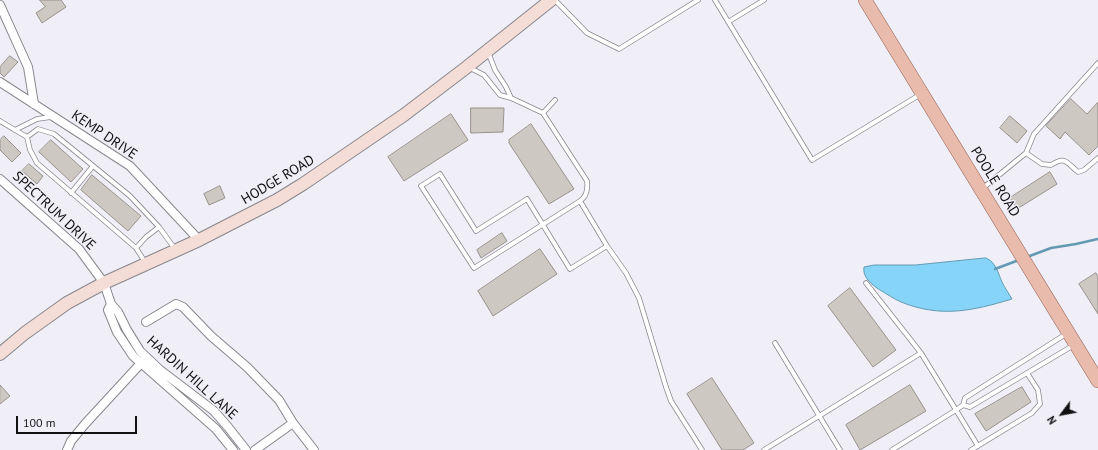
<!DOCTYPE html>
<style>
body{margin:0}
#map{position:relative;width:1098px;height:450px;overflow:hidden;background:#f0eef6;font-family:"PT Sans",sans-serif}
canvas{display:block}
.north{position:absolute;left:1042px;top:394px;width:40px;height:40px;-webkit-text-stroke:3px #f0eef6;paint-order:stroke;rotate:238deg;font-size:11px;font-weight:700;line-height:16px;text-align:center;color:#111012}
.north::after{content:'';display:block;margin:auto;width:14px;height:18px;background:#111012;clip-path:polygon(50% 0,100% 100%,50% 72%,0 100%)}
.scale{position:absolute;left:16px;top:416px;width:121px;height:18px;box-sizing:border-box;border:2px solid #111012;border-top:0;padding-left:5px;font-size:12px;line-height:14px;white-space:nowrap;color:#111012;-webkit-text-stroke:3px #f0eef6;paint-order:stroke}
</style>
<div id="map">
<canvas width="1098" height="450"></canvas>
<div class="north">N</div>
<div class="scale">100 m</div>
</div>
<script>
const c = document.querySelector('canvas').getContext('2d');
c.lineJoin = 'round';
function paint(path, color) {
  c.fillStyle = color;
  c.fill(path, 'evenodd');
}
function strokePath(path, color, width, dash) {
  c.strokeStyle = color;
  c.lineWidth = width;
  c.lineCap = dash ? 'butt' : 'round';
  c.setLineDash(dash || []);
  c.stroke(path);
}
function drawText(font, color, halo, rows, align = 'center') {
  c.font = font + ' "PT Sans",sans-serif';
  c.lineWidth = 3;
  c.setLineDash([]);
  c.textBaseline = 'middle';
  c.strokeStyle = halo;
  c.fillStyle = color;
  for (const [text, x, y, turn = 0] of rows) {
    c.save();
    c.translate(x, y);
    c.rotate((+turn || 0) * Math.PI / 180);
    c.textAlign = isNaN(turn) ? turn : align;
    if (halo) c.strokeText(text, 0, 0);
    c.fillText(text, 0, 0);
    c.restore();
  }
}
const water = new Path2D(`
 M986,258C996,262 998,273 1002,282C1005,288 1009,294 1012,299C972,311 941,318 901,302C894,299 887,294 880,290C872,285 862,277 864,267L874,265H915Z`);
const stream = new Path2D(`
 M1027,257L1051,248L1076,244L1098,239
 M995,269L1019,260`);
const building = new Path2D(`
 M40,0H61L66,7L42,23L36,13L45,7Z
 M10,56L18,62L4,77L0,73V67Z
 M1071,99L1087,114L1098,102V146L1089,155L1065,132L1060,139L1046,126Z
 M471,108H504L503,132L471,133Z
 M451,114L468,140L404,181L388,157Z
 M1010,116L1027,131L1017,143L1000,128Z
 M531,124L574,189L549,204L509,143V140Z
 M4,136L21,153L12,162L0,150V140Z
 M51,140L83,169L71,182L39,152Z
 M29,164L43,176L37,184L22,171Z
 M1050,172L1057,184L1017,209L1010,198Z
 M92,175L141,216L128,231L81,190Z
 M220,186L225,198L209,205L204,194Z
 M502,233L507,241L481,258L477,250Z
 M540,249L557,274L493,316L478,291Z
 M1096,273L1098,277V314L1079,284Z
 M850,288L896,350L873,367L828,306Z
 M712,378L754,443L743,450H722L687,394Z
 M0,385L10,396L0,404Z
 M910,385L926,411L860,450L846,425Z
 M1022,387L1031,402L986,431L975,414Z`);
const lane = new Path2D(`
 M555,0L587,33L619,49L698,0
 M715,0L812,160L921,94
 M728,22L764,0
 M488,52L495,70L506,87L511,98
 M470,68L484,75L500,95L511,98L543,113L587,181C588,189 586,197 580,201L474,268L421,186L440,174L476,231L527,199L570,269L607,246L580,201
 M543,113L555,100
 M0,121L27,137
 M15,130L37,119L51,117
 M1026,153L1042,164L1051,165C1066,156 1066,162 1078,172L1084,170L1098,158
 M983,188L1026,153L1034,134L1098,63
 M71,193L93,166
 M607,246L626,273L639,298L666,387L671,401L702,450
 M136,248L146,237L159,227L175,249
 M145,262L136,248L37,163L30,150L27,137L38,129L54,134L130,196L159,227
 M866,283L921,353
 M775,343L840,450
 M963,405L970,407L1074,345
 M978,446L956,410L963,405L965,398L1066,334
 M764,450L921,353L956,410L892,450
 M971,450L1032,413L1040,404L1038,390L1027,373`);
const street = new Path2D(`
 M0,5L28,67L34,104
 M0,82L130,166L199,240
 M0,179L79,249L104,283L111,304L118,312L127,330L140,351L160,370L214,411L228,427L246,450
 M111,304L108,310L117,332L133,356L216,429L233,450
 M146,322L176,304L183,307L211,336L247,367L279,400L293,423L255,450
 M293,423L314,450
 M67,450L71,441L85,424L143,361`);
const secondary = new Path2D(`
 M0,354L25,333L67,303L104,283L199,240L277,200L303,184L404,115L467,67L551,0`);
const primary = new Path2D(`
 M865,0L1098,381`);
const streetNames = [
 ["KEMP DRIVE",104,135,34],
 ["HODGE ROAD",278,180,-31],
 ["POOLE ROAD",995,182,58],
 ["SPECTRUM DRIVE",54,211,43],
 ["HARDIN HILL LANE",192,378,42]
];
paint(water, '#86d5f8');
strokePath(water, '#639ab3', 1);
strokePath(stream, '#639ab3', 2.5);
paint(building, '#cec8c3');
strokePath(building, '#98928d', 1);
strokePath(lane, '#89878e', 5.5);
strokePath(street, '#89878e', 10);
strokePath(secondary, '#89878e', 14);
strokePath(primary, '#946154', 14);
strokePath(lane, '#fff', 4);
strokePath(street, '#fff', 8);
strokePath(secondary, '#f4ddd6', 12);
strokePath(primary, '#e9bbad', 13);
drawText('14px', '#111012', '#f0eef6', streetNames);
</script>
